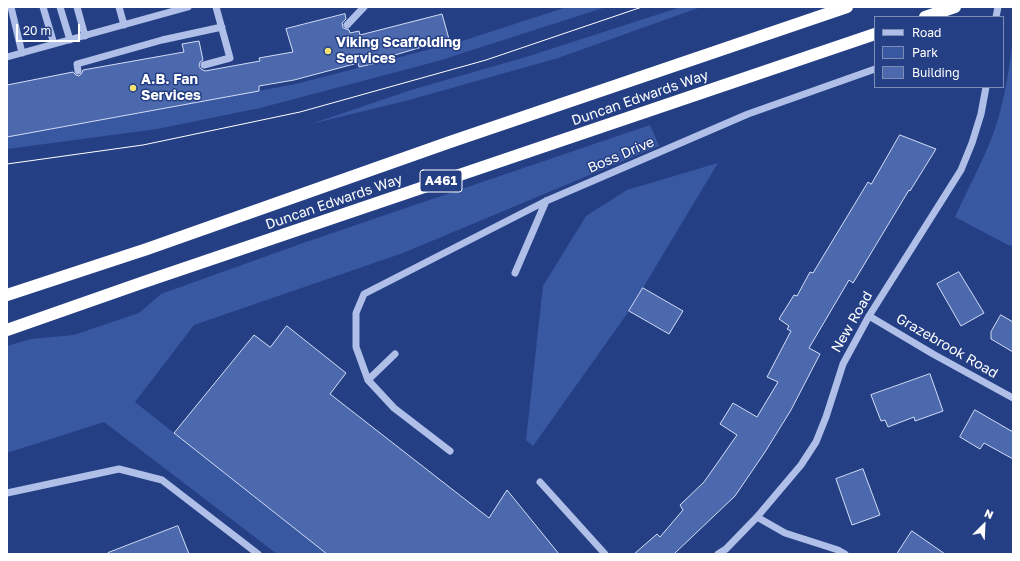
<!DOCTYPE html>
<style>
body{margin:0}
#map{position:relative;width:1020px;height:561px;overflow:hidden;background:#253f85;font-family:"Golos Text",sans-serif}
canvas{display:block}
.frame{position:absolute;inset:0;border:8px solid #fff;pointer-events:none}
.legend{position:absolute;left:874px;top:16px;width:130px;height:72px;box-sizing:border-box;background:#253f85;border:1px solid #7c8cb6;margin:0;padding:5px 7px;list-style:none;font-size:12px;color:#fff}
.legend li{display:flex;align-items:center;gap:8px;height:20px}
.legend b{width:20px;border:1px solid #7c8cb6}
.north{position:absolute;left:964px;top:505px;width:40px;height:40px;-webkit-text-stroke:3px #253f85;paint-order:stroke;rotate:24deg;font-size:11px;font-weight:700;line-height:16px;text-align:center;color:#fff}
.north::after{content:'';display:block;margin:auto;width:14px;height:18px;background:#fff;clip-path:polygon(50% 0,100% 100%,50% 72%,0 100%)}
.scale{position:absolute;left:16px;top:24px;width:64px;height:18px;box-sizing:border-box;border:2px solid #fff;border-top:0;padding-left:5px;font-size:12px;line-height:14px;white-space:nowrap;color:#fff;-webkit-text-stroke:3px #253f85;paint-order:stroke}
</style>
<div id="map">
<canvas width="1020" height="561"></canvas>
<div class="frame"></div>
<ul class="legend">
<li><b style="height:5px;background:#afbfe8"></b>Road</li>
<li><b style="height:11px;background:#3958a2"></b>Park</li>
<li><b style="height:11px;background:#4d69ad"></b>Building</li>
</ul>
<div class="north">N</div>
<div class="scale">20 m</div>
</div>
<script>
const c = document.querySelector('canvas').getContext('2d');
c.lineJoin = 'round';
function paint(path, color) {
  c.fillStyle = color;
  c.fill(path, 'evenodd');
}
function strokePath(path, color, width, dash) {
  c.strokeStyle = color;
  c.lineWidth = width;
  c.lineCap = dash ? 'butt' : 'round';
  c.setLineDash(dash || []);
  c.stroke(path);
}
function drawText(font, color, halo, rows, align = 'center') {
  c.font = font + ' "Golos Text",sans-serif';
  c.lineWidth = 3;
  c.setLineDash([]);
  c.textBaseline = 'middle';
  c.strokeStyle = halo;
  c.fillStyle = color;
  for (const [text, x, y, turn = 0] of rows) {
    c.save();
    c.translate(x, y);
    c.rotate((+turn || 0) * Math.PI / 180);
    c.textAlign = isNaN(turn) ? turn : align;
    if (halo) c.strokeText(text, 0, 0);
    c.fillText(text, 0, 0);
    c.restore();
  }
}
const green = new Path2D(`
 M567,7H606L438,61L260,108L157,129L7,149V137L296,84L462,41Z
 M681,7H701L558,58L409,100L311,124L411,90L526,57Z
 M1013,38V246L1008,245L955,217C970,184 989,151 999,116C1006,90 1010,64 1013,38Z
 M650,125L659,146L403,253L194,325L135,402L327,554H277L104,422L7,453V346L31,339L74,335L139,313L161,294L306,242Z
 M718,163L629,311L533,446L526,440L543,286L586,216L627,190Z`);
const building = new Path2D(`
 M345,14L346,19L342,23L343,28L349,30L350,33L359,31L360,35L442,14L449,39L388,57L389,60L359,67L358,63L294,80L259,86V91L7,137V85L73,72L76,75L79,76L82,73L83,70L184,52L182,44L199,41L203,60L200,62L199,66L201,69L205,71L260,61L259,58L293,52L286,29Z
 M900,135L936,149L910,191L909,190L853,283L849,280L809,348L820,354L791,410L765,452L735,496L674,554H634L657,534L660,537L683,510L680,505L704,482L737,435L720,424L733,403L757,417L778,382L767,377L791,331L787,329L789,326L779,319L794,295L797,296L810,272L813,273L868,182L871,184Z
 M959,272L984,313L961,326L937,284Z
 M643,288L683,311L669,334L629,311Z
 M1001,315L1013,322V352L991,339V332Z
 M287,326L346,373L330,394L489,518L507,490L559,554H327L174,433L254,335L270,347Z
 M930,374L943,411L915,421L914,417L888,427L885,420L881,421L871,395Z
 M975,410L1013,432V459L984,443L980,449L960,437Z
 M863,469L880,515L852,525L836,479Z
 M178,526L189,554H108V553Z
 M912,531L945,554H897Z`);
const minor = new Path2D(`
 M11,7L22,53
 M43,7L54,44
 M60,7L70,40
 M77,7L85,36
 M119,7L124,25
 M996,17L998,7
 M347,25L364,7
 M7,57L188,7
 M204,65L230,58L216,7
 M78,71L77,64L162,40L222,27
 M515,273L546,201
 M869,316L933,354L1013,398
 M368,380L395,354
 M450,451L394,408L368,380L356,347V313L364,294L546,201L748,114L875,69
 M540,482L605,554
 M7,493L119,469L162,480L258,554
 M757,517L785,533L838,550L845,554
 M718,554L726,549L757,517L801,465L816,442L826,417L843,364L869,316L961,170L972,143L981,114L986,87`);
const highway = new Path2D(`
 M925,17L955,7
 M7,295L147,249L450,142L847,7
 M7,330L144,282L875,34`);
const tram = new Path2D(`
 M7,164L143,145L300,112L486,60L642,7`);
const markers = [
 [328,51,4,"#f2e273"],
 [133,88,4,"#f2e273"]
];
const shields = [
 [441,181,42]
];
const shieldNames = [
 ["A461",441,181]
];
const poiNames = [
 ["Viking Scaffolding",336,43],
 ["Services",336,59],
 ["A.B. Fan",141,80],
 ["Services",141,96]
];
const streetNames = [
 ["Duncan Edwards Way",640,98,-19],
 ["Boss Drive",621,155,-23],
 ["Duncan Edwards Way",334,202,-19],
 ["New Road",852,322,-60],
 ["Grazebrook Road",947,346,30]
];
paint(green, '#3958a2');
paint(building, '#4d69ad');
strokePath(building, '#d3ddf6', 1);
strokePath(minor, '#afbfe8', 7);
strokePath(highway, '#fff', 12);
strokePath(tram, '#fff', 1);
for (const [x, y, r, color] of markers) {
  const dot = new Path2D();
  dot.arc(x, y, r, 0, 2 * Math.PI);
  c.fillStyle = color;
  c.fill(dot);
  strokePath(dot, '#253f85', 1.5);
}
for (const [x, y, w] of shields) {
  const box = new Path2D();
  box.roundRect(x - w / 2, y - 11, w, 22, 3);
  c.fillStyle = '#253f85';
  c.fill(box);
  strokePath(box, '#fff', 1);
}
drawText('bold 13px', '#fff', null, shieldNames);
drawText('bold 14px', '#fff', '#253f85', poiNames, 'left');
drawText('14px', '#fff', '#253f85', streetNames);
</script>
